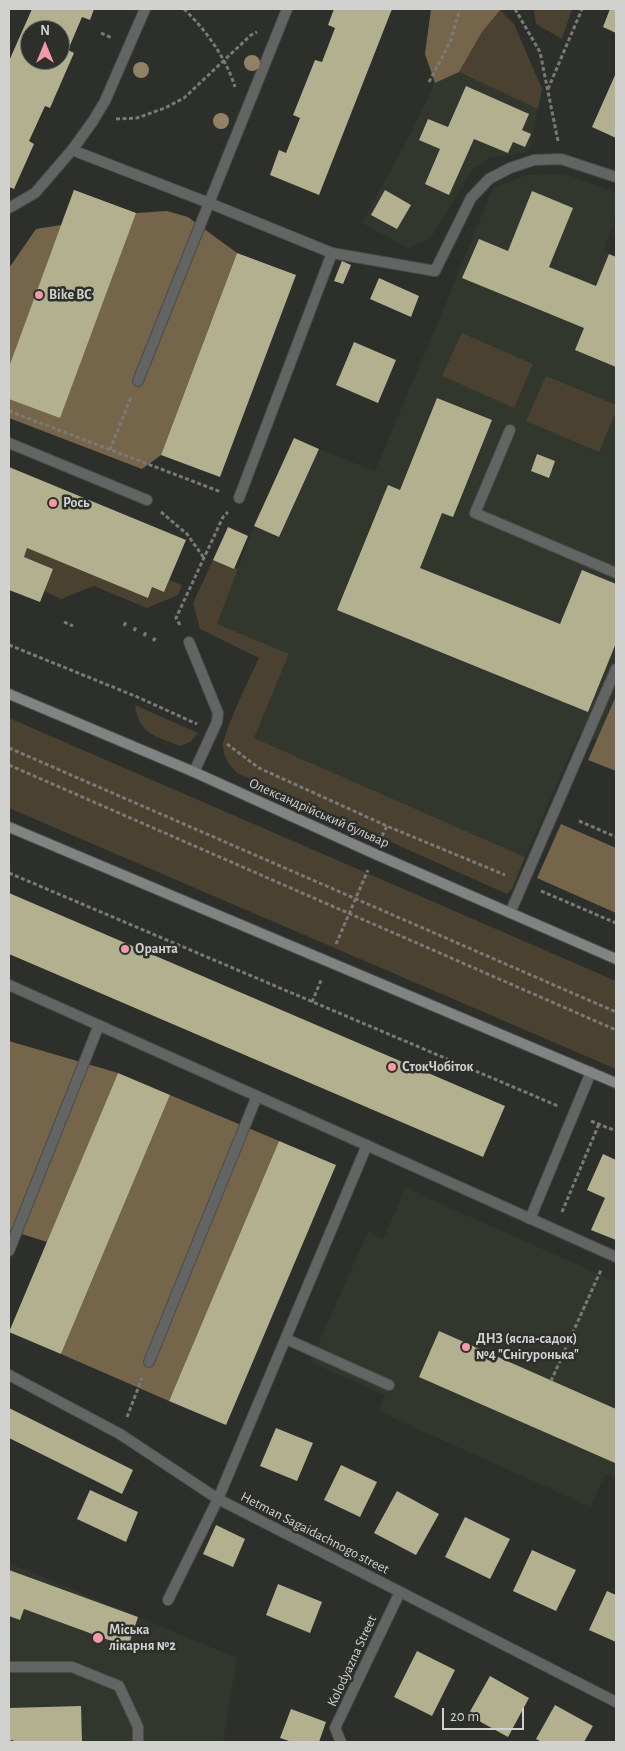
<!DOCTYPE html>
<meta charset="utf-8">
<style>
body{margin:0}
#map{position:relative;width:625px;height:1751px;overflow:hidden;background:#2d2f2b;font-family:"Alegreya Sans",sans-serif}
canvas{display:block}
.frame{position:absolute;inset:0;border:10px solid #d1d2d0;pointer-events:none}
.north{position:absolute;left:20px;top:20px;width:50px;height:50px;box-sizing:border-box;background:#2d2f2b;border:1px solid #6f706d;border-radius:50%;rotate:0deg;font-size:14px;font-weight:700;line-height:20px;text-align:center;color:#d1d2d0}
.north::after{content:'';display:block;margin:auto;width:18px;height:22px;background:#f39aa9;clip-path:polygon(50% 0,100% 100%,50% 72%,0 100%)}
.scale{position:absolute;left:442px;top:1708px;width:82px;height:22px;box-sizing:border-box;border:2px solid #d1d2d0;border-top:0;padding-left:6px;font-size:15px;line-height:18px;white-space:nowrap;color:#d1d2d0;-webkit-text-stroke:4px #2d2f2b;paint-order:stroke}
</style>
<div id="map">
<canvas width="625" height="1751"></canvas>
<div class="frame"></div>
<div class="north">N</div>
<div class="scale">20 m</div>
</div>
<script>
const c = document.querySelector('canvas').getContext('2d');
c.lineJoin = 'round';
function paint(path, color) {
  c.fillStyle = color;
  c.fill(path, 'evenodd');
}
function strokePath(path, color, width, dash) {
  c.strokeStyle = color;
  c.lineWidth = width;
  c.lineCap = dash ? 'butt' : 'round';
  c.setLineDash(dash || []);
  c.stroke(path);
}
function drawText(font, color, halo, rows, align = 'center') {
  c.font = font + ' "Alegreya Sans",sans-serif';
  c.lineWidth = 5;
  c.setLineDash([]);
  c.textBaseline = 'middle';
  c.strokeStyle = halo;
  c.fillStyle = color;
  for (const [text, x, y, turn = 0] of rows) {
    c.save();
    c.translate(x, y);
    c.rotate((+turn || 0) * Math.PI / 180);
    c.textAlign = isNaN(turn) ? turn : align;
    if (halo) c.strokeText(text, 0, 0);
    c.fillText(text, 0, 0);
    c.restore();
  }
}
const built = new Path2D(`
 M459,72L538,109L530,148L523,153L490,158L473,169L431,238L408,248L362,223L407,140L435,83Z
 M566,174L616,193V217L605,247L609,254L616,257V696L597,740L579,734L525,857L254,738L289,654L217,624L254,526L279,537L319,449L375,471L446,303L493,188L526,175Z
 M406,1188L616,1282V1478L605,1474L591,1507L378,1411L385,1395L310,1362L368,1232L383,1239Z
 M9,1563L237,1658L223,1742H9Z`);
const green = new Path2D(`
 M534,9H572L562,39L536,24Z
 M500,10L514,24L542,89L538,109L459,72L482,32Z
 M462,333L533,364L514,408L442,376Z
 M546,376L616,405V411L599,452L526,421Z
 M27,548L148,598L152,587L164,592L169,580L182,585L178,595L147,608L94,586L61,599L44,591L53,569L24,557Z
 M213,560L238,569L217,624L289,654L254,738L525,857L512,889L507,894L237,773C230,765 224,759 223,747C222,735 252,673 259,658L200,629L193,603Z
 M135,705L198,733L190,742L180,746C156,736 139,735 135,705Z
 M9,718L616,981V1069L9,808Z`);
const forest = new Path2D(`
 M431,9H501L482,32L459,72L435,83L425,54Z
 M74,190L136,213L167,211L188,217L237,253L161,455L142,469L9,418V268L36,229L61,225Z
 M616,696V771L588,760Z
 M561,824L616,848V913L537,878Z
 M9,1041L118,1073L47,1242L9,1230Z
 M170,1095L279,1141L169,1401L61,1354Z`);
const building = new Path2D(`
 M32,9H94L90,20L82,17L68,50L74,53L50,108L45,106L29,141L34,144L14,189L9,187V61ZM30,30H60V60H30Z
 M334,9H392L319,195L270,175L279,150L286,153L300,118L293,115L315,60L322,62L335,28L328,25Z
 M610,9H616V33L603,27Z
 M616,73V138L592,127Z
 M466,86L529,114L522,130L531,134L525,147L513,142L508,153L474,139L449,195L425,184L440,149L419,140L428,119L448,127Z
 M74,190L136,213L60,418L9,399V367Z
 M385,190L411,205L397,229L371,215Z
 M532,191L573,208L549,267L596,286L609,254L616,257V367L575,350L584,328L462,278L479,239L508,251Z
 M237,253L296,275L220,477L161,455Z
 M342,261L351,265L343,284L334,281Z
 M379,278L419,296L411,317L370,299Z
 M354,342L396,360L378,403L336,385Z
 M437,398L492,420L453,517L442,513L420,568L560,624L582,570L616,584V643L588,712L337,610L388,485L400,490Z
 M294,438L319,449L279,537L254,526Z
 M537,454L555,461L549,478L531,471Z
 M9,467L186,540L164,592L152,587L148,598L27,548L24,557L53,569L40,602L9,590Z
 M228,527L248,536L234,569L213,560Z
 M9,893L505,1106L483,1157L9,954Z
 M118,1073L170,1095L61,1354L9,1332Z
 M279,1141L336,1165L226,1425L169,1401Z
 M603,1154L616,1160V1240L591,1230L605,1198L587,1190Z
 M439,1331L616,1409L615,1463L419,1377Z
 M9,1408L133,1470L122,1494L9,1438Z
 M276,1428L313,1443L297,1481L260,1466Z
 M341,1465L377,1482L360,1517L324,1500Z
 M90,1490L138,1512L126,1542L77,1519Z
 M397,1491L439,1514L416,1555L374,1533Z
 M465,1517L510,1539L490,1579L445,1557Z
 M216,1525L245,1539L233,1567L203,1554Z
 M532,1550L576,1570L556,1611L513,1591Z
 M9,1570L138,1617L128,1647L24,1609L20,1620L9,1616Z
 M278,1584L322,1602L310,1633L266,1615Z
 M607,1591L616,1595V1642L589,1630Z
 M417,1651L455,1670L432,1716L394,1697Z
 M490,1676L529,1698L508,1737L468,1715Z
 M555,1705L593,1726L584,1742H542L536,1739Z
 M81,1706L82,1742H14L13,1740L9,1741V1708Z
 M291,1709L326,1722L319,1742H292L280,1738Z`);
const path = new Path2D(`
 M184,9C206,30 226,58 235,87
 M515,9L540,52L558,141
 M101,33L112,38
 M429,82L450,42L460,9
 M548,89L582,9
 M116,119L137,118L165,108L184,98L251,35L257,32
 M9,411L221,492
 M110,450L131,397
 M161,512L187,534L204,558
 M64,622L73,626
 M180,625L176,618L223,517L228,512
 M124,626L126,622
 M134,631L136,627
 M144,636L146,632
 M153,641L156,637
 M9,645L135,696L197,724
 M227,744L259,768L387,826L505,875
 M9,748L616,1012
 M9,765L616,1030
 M579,821L616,837
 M382,836L387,826
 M9,873L558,1106
 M541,891L616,923
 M336,944L368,870
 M312,1002L322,978
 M591,1121L616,1131
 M562,1212L599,1124
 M551,1381L601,1270
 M127,1417L142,1378`);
const service = new Path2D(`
 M72,150L93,121L105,101L145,9
 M9,208L35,193L72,150L209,203L287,9
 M138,381L209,203L332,253L435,271L471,198L489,179L510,168L534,160L561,159L616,177
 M510,430L475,513L616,573
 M9,443L147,500
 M239,498L332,253
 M189,642L218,713L217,722L194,772
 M510,913L616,669
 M9,985L616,1257
 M530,1219L591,1072
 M9,1251L99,1025
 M286,1339L389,1385
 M149,1362L257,1096
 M168,1600L218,1499L367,1145
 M9,1667H72L119,1686L138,1727V1742`);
const minor = new Path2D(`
 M9,1375L120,1434L218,1499L616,1702
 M341,1742L335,1728L400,1592`);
const secondary = new Path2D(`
 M9,694L194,772L375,854L616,959
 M9,827L616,1083`);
const trees = [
 [252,63],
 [141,70],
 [221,121]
];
const markers = [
 [39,295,5,"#f39aa9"],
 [53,503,5,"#f39aa9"],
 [125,949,5,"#f39aa9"],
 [392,1067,5,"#f39aa9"],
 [466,1347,5,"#f39aa9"],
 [98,1638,6,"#f39aa9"]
];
const poiNames = [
 ["Bike BC",49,295],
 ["Рось",63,503],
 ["Оранта",135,949],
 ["СтокЧобіток",402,1067],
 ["ДНЗ (ясла-садок)",476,1339],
 ["№4 \"Снігуронька\"",476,1355],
 ["Міська",109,1630],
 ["лікарня №2",109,1646]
];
const streetNames = [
 ["Олександрійський бульвар",319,813,24],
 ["Hetman Sagaidachnogo street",315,1533,27],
 ["Kolodyazna Street",352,1661,-65]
];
paint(built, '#32372d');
paint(green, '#4a4131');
paint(forest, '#75654a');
paint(building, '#b3b090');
strokePath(service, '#4b4c49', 12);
strokePath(minor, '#4b4c49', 12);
strokePath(secondary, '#4b4c49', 12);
strokePath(path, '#797a77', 3, [4, 2.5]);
strokePath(service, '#636564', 10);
strokePath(minor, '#636564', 10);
strokePath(secondary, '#818482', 10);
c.fillStyle = '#928265';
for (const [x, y] of trees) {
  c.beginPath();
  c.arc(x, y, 8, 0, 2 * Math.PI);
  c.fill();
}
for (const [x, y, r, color] of markers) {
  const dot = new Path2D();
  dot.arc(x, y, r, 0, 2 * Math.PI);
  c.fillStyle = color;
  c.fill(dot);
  strokePath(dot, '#2d2f2b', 2);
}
drawText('bold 14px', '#d1d2d0', '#2d2f2b', poiNames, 'left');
drawText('14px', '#d1d2d0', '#2d2f2b', streetNames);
</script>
